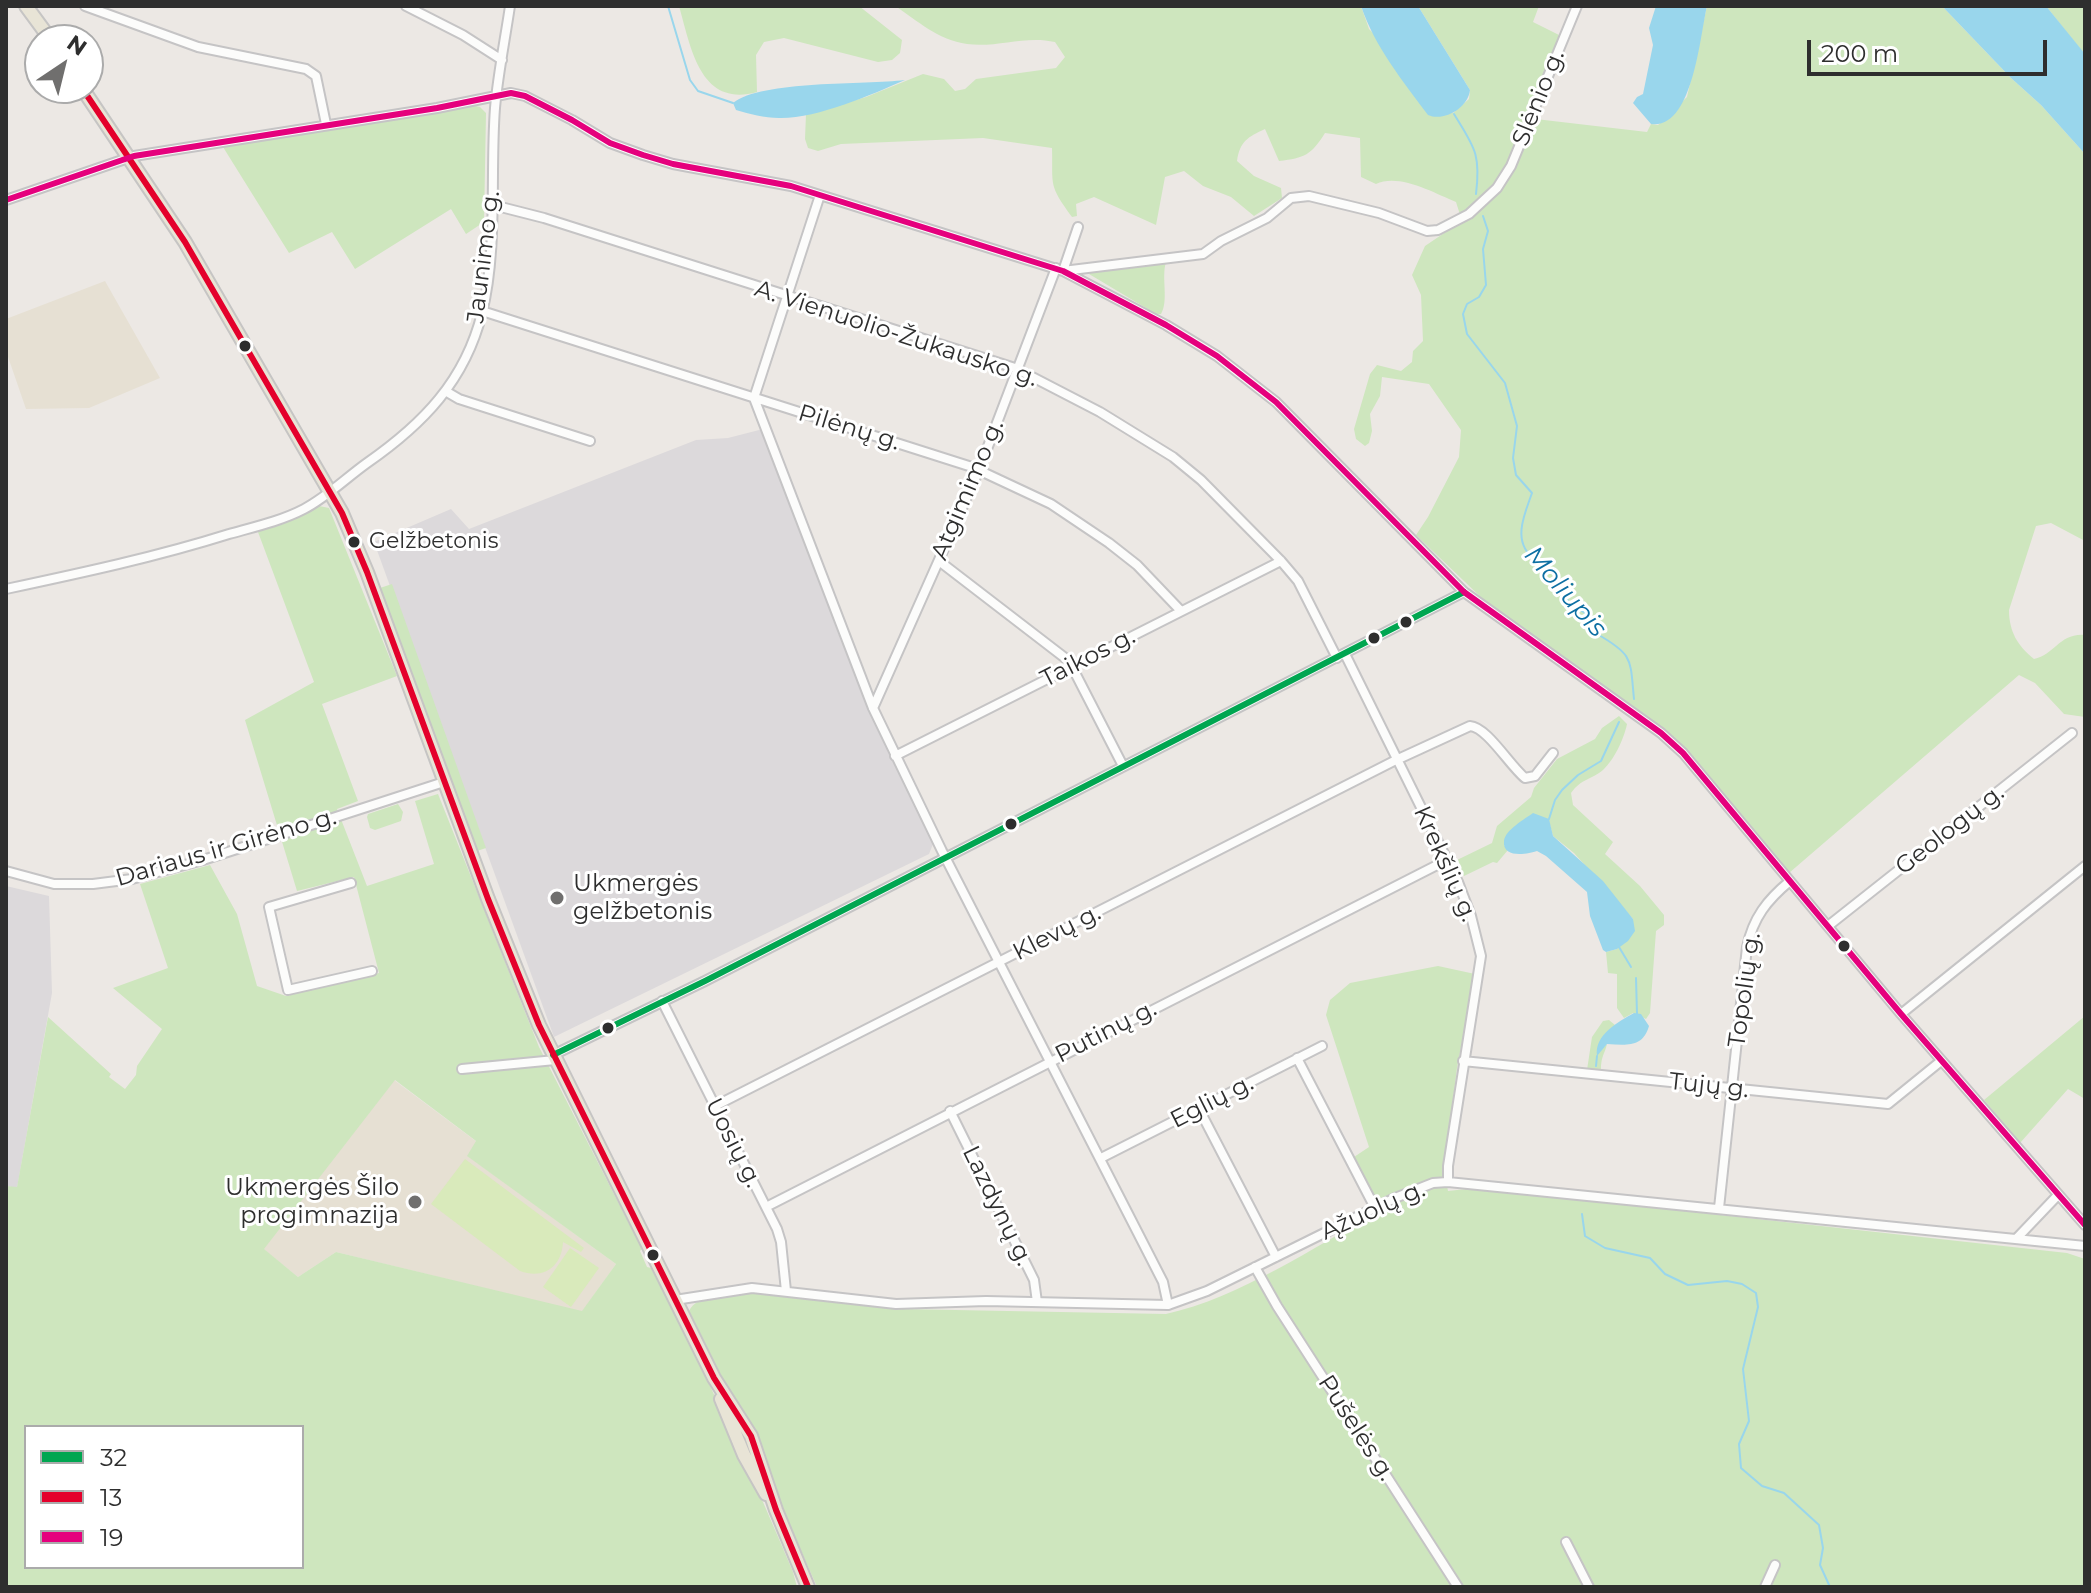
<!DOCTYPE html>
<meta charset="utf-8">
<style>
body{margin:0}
#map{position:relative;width:2091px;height:1593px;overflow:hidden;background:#ece8e4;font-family:Montserrat,sans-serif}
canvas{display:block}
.frame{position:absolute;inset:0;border:8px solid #2e2e2e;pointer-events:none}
.legend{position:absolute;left:24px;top:1425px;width:280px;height:144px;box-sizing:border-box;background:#fff;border:2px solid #ababab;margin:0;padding:10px 14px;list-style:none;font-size:24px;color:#2e2e2e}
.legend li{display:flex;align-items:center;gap:16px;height:40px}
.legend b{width:40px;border:2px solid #ababab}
.north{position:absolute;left:24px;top:24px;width:80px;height:80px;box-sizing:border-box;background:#fff;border:2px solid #ababab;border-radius:50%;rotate:35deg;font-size:22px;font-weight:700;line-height:32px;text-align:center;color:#2e2e2e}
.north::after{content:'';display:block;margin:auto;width:28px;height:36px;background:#706f6e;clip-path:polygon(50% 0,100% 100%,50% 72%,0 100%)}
.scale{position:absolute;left:1807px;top:40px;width:240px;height:36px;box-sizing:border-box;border:4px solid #2e2e2e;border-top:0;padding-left:10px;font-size:24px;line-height:28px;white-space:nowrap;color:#2e2e2e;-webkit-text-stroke:6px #fff;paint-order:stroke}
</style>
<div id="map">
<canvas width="2091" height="1593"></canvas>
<div class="frame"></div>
<ul class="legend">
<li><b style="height:10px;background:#00a651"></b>32</li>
<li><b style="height:10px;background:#e4002b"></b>13</li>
<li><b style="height:10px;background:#e5007d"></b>19</li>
</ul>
<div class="north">N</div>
<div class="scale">200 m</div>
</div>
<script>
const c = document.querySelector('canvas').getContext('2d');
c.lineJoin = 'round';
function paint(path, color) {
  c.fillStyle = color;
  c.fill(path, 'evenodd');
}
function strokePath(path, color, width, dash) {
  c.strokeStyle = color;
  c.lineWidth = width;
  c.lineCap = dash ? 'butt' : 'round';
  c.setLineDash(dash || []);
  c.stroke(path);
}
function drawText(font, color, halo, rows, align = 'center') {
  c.font = font + ' Montserrat,sans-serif';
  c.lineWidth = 6;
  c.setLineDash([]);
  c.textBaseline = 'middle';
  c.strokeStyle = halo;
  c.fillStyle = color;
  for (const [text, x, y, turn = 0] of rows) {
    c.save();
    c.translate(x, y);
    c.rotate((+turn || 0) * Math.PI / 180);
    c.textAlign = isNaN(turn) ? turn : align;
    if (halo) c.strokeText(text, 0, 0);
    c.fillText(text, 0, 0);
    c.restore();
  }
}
const industrial = new Path2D(`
 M763,429L840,638L888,751L933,844L929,854L554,1037L374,542L451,509L469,529L696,440L728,438Z
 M6,886L49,896L52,993L17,1188L6,1186Z`);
const education = new Path2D(`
 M105,281L160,378L89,408L26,409L6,351V319Z
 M394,1080L477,1142L468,1156L616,1264L582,1312L336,1252L298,1277L263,1249Z`);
const green = new Path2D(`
 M679,6H859L902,40L900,53L892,60L878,62L784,38L764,42L756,55L757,92C700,108 691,48 679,6Z
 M895,6H1361L1369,29L1453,113L1469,99L1470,90L1418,6H1539L1533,22L1559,35L1527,118L1647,132L1651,124L1658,125L1687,97L1707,6H1942L2011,78L2041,105L2085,154V541L2051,523L2036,526L2009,610C2009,632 2018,646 2034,659C2055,655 2059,633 2085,635V717L2064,714L2035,683L2019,675L1789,873L1674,739L1489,605L1416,535L1428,517L1459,457L1461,430L1429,384L1382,377L1380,396L1370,414L1372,431L1369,443L1365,446L1356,439L1354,429L1370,374L1377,365L1401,371L1412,362L1413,351L1423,341L1421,295L1412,275L1425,246L1462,221L1456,202C1434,193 1399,173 1376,184L1361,177L1360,138L1325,133C1311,155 1305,158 1279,161L1265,129C1248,137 1240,141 1237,161L1254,176L1281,188L1282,198L1254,216L1231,197L1203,186L1184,171L1165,177L1156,225L1094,197L1076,204L1077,216L1072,217C1048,184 1053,186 1052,148L983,138L841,144L818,151L808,148L805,139L806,114L866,97L923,74L944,79L955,91L965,89L976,79L1056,68L1065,57L1055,42C1025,35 997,48 967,44C938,40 918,21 895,6Z
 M2046,6H2085V54L2080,49Z
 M472,105L480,107L486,113L484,222L466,234L451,209L355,269L332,232L289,253L223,147Z
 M1166,262C1161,278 1169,300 1161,314H1156L1089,274L1090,270Z
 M319,506L329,508L397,676L322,704L358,801L337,809L367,886L434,864L415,801L438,794L539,1047L642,1249L640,1251L647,1267L651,1268C703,1367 750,1469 793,1572L797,1587H6V1186L17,1187L48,1017L111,1074L109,1077L125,1089L136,1075L137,1066L162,1029L113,988L168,968L140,884L210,865L237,914L257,986L286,996L379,973L354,877L297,891L245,720L314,682L258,532ZM395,1080L476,1141L467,1156L616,1264L582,1311L336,1252L298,1277L264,1249ZM26,1427H302V1567H26Z
 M392,584L486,848L477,851L380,588Z
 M1619,716L1627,724C1624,739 1614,760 1603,770C1591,780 1582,778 1571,793L1573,805L1613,842L1605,854L1640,886L1664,915V925L1656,931L1650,1013L1646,1019L1633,1013L1624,1018L1617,1008V974L1608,973L1606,952L1617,949L1633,919L1574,853L1553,836L1550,825L1504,845L1508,850L1497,863L1493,862L1464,876L1457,860L1492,843L1497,826L1531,797L1534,788L1557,759L1595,739L1602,728Z
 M398,804L403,812L401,821L375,830L370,828L367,817L368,814Z
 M1438,966L1475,974L1457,1068L1444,1171L1448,1191L1475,1188L2067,1253L2085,1259V1587H817L747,1428L689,1311C698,1292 737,1293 756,1293L902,1309L1166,1314C1239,1298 1314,1247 1380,1211L1354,1157L1369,1147L1326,1015L1330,1000L1350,983Z
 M2085,1016V1099L2068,1089L2020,1143L1984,1100Z
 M1609,1020L1615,1025L1605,1034L1602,1048L1607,1044C1604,1056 1601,1056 1601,1071L1587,1070L1592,1037L1603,1021Z`);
const pitch = new Path2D(`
 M465,1159L584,1248L581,1252L563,1242C562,1266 544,1280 520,1271L431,1204Z
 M570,1248L599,1268L571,1307L543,1287Z`);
const water = new Path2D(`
 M1361,6H1418L1470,90C1468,108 1444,122 1428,115C1402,80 1375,47 1361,6Z
 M1656,6H1707C1700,35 1693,130 1651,124L1633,103L1637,97L1643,94L1653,45L1649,28Z
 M1942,6H2046L2085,54V154L2041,105L2011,78Z
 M905,80C871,95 816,119 779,118C764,118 750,114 736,110L733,103C762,80 865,85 905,80Z
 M1533,813L1549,819L1553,836L1603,881L1633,919L1635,931L1628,941L1617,949L1606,952L1603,950L1590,916L1587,892L1546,856L1537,851C1528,854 1502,859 1504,841C1505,830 1525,819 1533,813Z
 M1634,1013L1641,1014L1649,1026C1643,1048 1626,1045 1607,1044L1597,1056C1594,1035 1618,1022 1634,1013Z`);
const stream = new Path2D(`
 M668,6L690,80L698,91L733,103
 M1454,114C1474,147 1481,153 1476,194
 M1483,216L1488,231L1483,249L1486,285L1479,297L1467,304L1463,314L1467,334L1505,383L1517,426L1513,458L1516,475L1532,493C1525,513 1512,540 1532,557C1538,563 1547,564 1552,570C1561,579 1562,596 1570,603C1588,617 1589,609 1597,634C1634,655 1630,659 1634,699
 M1549,819L1555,800L1562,790L1578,775L1601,761L1619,722
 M1619,947L1631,967
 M1636,978L1637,1014
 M1596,1066L1597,1056
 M1582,1214L1585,1236L1605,1248L1650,1258L1665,1274L1688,1285L1727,1281L1742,1284L1756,1293L1758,1307L1743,1369L1749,1421L1739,1444L1741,1468L1762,1486L1784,1493L1819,1525L1823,1548L1820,1565L1830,1587`);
const minor = new Path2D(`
 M85,6L198,47L306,69L316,76L326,124
 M406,6L463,35L502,60
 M820,195L754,398L873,708L942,851L1163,1282L1168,1305
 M6,200L134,156L437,108L511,93L525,96L572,120L610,143L643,155L673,164L791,186L1063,271L1166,325L1217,356L1276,402L1464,592L1661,733L1683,753L1901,1014L2085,1225
 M493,205L544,218L1015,368L1100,412L1173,457L1201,480L1281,561L1298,581L1337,658
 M1078,227L1063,271L1203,254L1221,241L1267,218L1291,198L1309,196L1379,213L1427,231L1438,230L1469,214L1497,188L1511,166L1577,6
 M482,311L972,467L1051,504L1109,543L1137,565L1180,610
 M447,392L459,399L590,441
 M939,561L1069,661L1123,766
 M6,589C81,573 156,557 229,534C254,527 281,521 304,509C327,497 346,478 367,463C423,424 465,381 482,313C498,249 490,174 495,108C498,74 505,40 510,6
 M1345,654L1458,882L1471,916L1481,956L1448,1166V1182
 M873,708L979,470L1056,268
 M895,756L1281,561
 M6,871L54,884H93L132,879L203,860L444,782
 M351,883L269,907L288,990L372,971
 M1828,926L2072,733
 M662,1001L777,1229L781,1242L786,1291
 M1901,1014L2085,866
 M553,1055L705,981L1464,592
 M1297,1058L1375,1208
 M1463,1061L1888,1104L1941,1061
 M462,1069L555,1060
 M715,1106L1394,761L1470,726C1487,727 1510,766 1525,778L1535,776L1553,753
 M1199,1109L1276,1257
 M950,1111L1034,1280L1037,1302
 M1101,1158L1322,1046
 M766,1207L1447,860
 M1719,1208L1747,947C1753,918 1767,900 1790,881
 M2017,1238L2058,1195
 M1255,1267L1277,1306L1458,1587
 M675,1300L752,1288L896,1304L986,1301L1168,1305L1207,1291L1395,1198L1433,1183L1448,1182L2085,1246
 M1566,1542L1589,1587
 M1765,1587L1775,1565`);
const primary = new Path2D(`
 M26,6L51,40
 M82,88L185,242L342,513L367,572L488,899L539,1025L714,1378L751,1436L776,1510L808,1587
 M721,1399L744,1455L766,1494`);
const bus1 = new Path2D(`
 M553,1055L705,981L1464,592`);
const bus2 = new Path2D(`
 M82,88L185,242L342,513L367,572L488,899L539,1025L714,1378L751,1436L776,1510L808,1587`);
const bus3 = new Path2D(`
 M6,200L134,156L437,108L511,93L525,96L572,120L610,143L643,155L673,164L791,186L1063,271L1166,325L1217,356L1276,402L1464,592L1661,733L1683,753L1901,1014L2085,1225`);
const markers = [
 [245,346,7,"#2e2e2e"],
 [354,542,7,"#2e2e2e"],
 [1406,622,7,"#2e2e2e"],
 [1374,638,7,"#2e2e2e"],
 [1011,824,7,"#2e2e2e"],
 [557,898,8,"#706f6e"],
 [1844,946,7,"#2e2e2e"],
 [608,1028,7,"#2e2e2e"],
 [415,1202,8,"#706f6e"],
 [653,1255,7,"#2e2e2e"]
];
const busNames = [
 ["Gelžbetonis",369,542]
];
const streetNames = [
 ["Slėnio g.",1539,98,-68],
 ["Jaunimo g.",484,257,-83],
 ["A. Vienuolio-Žukausko g.",896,334,18],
 ["Pilėnų g.",849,428,17],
 ["Atgimimo g.",968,490,-67],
 ["Taikos g.",1088,658,-27],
 ["Geologų g.",1950,830,-38],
 ["Dariaus ir Girėno g.",226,848,-16],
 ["Krekšlių g.",1445,864,66],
 ["Klevų g.",1057,933,-27],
 ["Topolių g.",1745,990,-82],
 ["Putinų g.",1106,1032,-27],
 ["Tujų g.",1709,1086,6],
 ["Eglių g.",1212,1102,-27],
 ["Uosių g.",733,1143,63],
 ["Lazdynų g.",997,1206,64],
 ["Ąžuolų g.",1373,1211,-24],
 ["Pušelės g.",1356,1428,57]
];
const poiNames = [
 ["Ukmergės",573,884],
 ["gelžbetonis",573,912],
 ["Ukmergės Šilo",399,1188,"right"],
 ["progimnazija",399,1216,"right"]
];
const waterNames = [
 ["Moliupis",1565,592,49]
];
paint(industrial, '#dcd9db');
paint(education, '#e6e0d3');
paint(green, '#cee6be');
paint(pitch, '#d9eabb');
paint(water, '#99d6ec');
strokePath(stream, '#99d6ec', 2);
strokePath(minor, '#c5c4c5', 12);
strokePath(primary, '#c6c5c4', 16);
strokePath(minor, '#fcfcfb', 8);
strokePath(primary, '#e8e4d6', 12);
strokePath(bus1, '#00a651', 6);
strokePath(bus2, '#e4002b', 6);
strokePath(bus3, '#e5007d', 6);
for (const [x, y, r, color] of markers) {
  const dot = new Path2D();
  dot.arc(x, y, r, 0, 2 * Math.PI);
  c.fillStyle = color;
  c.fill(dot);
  strokePath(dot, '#fff', 3);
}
drawText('22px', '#2e2e2e', '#fff', busNames, 'left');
drawText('24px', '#2e2e2e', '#fff', streetNames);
drawText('24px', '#2e2e2e', '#fff', poiNames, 'left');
drawText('italic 26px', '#0d6fa3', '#fff', waterNames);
</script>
